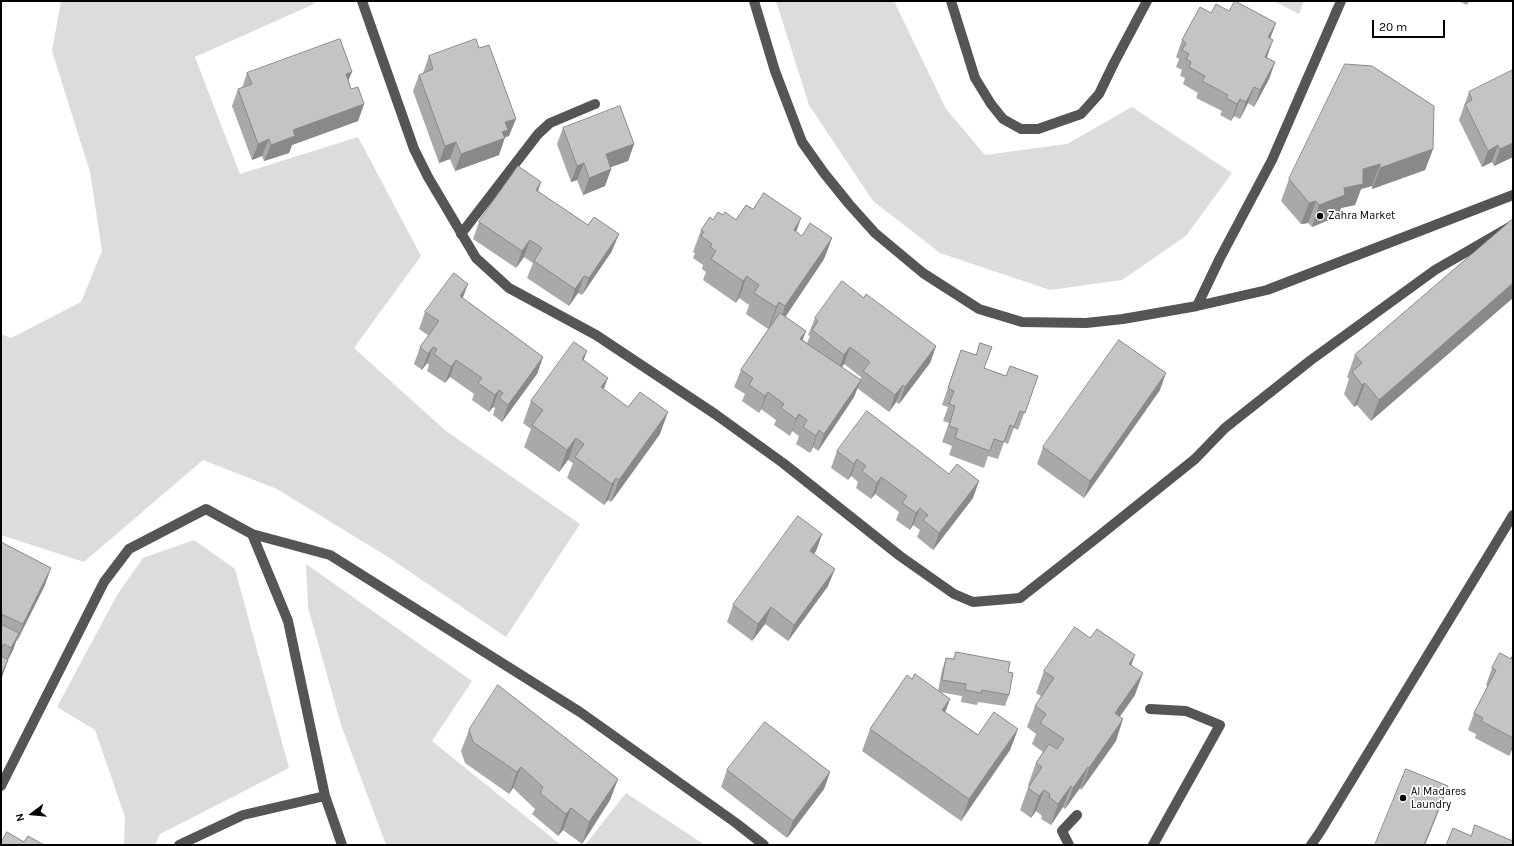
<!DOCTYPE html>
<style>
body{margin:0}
#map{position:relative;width:1514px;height:846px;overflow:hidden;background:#fff;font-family:Karla,sans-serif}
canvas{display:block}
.frame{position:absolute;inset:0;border:2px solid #000;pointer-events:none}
.north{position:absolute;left:12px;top:794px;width:40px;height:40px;-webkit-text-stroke:3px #fff;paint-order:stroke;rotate:254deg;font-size:11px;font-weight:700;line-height:16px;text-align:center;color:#000}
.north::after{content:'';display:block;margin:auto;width:14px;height:18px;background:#000;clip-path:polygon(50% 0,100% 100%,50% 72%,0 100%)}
.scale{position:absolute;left:1372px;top:20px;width:73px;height:18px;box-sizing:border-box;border:2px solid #000;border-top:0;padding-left:5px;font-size:12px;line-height:14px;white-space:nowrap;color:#000;-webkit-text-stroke:3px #fff;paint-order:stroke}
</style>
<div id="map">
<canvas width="1514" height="846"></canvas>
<div class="frame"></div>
<div class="north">N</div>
<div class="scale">20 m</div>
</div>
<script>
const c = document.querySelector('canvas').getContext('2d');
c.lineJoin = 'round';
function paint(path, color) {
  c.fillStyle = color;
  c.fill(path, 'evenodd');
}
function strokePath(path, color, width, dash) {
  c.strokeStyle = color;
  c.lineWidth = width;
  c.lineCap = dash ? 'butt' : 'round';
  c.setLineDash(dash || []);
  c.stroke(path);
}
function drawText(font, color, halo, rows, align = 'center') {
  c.font = font + ' Karla,sans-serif';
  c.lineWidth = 3.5;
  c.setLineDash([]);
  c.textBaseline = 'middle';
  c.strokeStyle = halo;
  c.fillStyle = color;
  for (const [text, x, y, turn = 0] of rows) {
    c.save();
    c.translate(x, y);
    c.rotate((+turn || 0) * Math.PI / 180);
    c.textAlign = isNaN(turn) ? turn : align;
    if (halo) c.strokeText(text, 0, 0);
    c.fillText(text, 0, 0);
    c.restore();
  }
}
const green = new Path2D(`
 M61,1H313L314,4L195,57L240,174L358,137L421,256L354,348L446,431L580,524L506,637L388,557L277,489L203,460L84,562L1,535V334L11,338L81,302L102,251L90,172L52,51Z
 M776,1H894L946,109L985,155L1067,144L1132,107L1232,173L1186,236L1122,280L1050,290L940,253L873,201L809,105Z
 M1274,1H1304L1299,14Z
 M194,540L235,569L289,768L160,834L155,845H124L125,817L95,730L57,707L117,595L143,558Z
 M306,564L472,681L432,741L561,845H386L341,725L308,607Z
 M626,793L705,845H585Z`);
const minor = new Path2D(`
 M362,1L414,149L428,177L476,258L509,288L596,335L715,414L783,463L900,556L954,594L973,602L1020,598L1099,536L1195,459L1225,428L1311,360L1435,270L1513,225
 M754,1L775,71L802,142L824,173L849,204L875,233L923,273L979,309L1022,322L1086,323L1123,319L1197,306L1267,290L1513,195
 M951,1L975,78L991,104L1003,119L1021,129H1038L1081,114L1099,94L1114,63L1147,1
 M461,234L538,134L550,123L595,104
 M1197,306L1220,258L1272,160L1341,1
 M252,534L288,621L325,796L342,845
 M1150,709L1186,711L1220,725L1153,845
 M1,786L104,582L129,549L206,509L252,534L330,555L580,712L736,823L764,845
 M179,845L243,815L325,796
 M1069,845L1062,831L1077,815
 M1311,845L1320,832L1513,515`);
const wall = new Path2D(`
 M1458,1H1469L1467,5Z
 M1211,13L1270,39L1267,58L1275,62L1269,79L1254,107L1248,103L1240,119L1234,116L1231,121L1220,115L1222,111L1196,98L1198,93L1183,84L1185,78L1180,76L1182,70L1176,67L1179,59L1176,57L1182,40Z
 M429,56L509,136L505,137L499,155L455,171L450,159L439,163L413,91L419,75L423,73Z
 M352,72L348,80L351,89L364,104L358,121L292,145L289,153L264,161L262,156L252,160L232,106L238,89L242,88L247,73Z
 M1469,92L1513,157L1494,166L1492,162L1482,167L1459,120Z
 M563,128L634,144L628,161L611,167V169L605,186L583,195L577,180L571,182L557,144Z
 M1433,149L1425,170L1372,189V186L1361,189L1355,205L1341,208L1338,216L1312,227L1308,223L1301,224L1281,201L1289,179Z
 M541,182L538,191L612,251L582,295L578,293L569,306L527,278L533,263L524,257L516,268L473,239L479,222Z
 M753,209L801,218L796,232L802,236L832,238L824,259L785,317L803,340L807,343L810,336L808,335L815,318L864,298L936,346L930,363L899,404L896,402L889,412L857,388L854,397L818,451L813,447L810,453L796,444L799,436L792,431L790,436L774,425L776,420L761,409L759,413L742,401L745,394L734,387L741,370L772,324L768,329L746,314L749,305L739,298L736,303L703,280L706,272L702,269L703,265L693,258L695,253L693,252L701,230L713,220H736ZM844,364L861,377L860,380L842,367Z
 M1513,219L1371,421L1357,405L1354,407L1344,394L1349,379L1347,377L1355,355Z
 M463,298L543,357L537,374L502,422L493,415L495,408L493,407L489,412L472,400L474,394L450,377L445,383L427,371L429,365L427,363L422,370L414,364L420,347L429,336L419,329L425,312Z
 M584,360L603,389L660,434L611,502L608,500L604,505L567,478L573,463L568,460L559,472L524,447L531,429L523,423L531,401Z
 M955,367L984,368L1006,376H1038L1018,430L1014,428L1008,444L1004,442L998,459L988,456L984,468L949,455L952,446L942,442L949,423L943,421L948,407L942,405Z
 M1160,390L1084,498L1037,464L1043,447Z
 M837,451L973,498L933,550L917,537L920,530L913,525L910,530L896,520L899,512L875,494L871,499L856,488L858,482L851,476L848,480L831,468Z
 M822,534L816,551L814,554L828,586L788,641L765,624L752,641L727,622L733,605Z
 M1,542L45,585L17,641H16L13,650L8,660L1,679Z
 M1090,638L1132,665L1135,695L1120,716L1116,741L1081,790L1080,788L1065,809L1063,807L1051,825L1041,819L1042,816L1036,811L1031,818L1020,810L1028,788L1029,786L1028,785L1036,763L1043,752L1032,744L1036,734L1027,727L1035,706L1041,696L1036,693L1044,671Z
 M956,652L1008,672L1009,695L1005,706L978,702L977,705L961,702L962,696L939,692L950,699L945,712L978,735L1018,729L1010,750L961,821L862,751L870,729L912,679L938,691L942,670L946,658L953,659Z
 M1513,654V747L1509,756L1475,738L1476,734L1468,730L1474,713L1488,686L1486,685L1492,668L1511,659Z
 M469,730L618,779L610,800L582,844L563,830L558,836L532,814L535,809L513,788L509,794L465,763L461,751Z
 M727,770L830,772L824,789L787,838L721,787Z`);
const shadedWall = new Path2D(`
 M1276,23L1270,39L1268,37Z
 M1273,40L1267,57L1259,74L1265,57Z
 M1275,62L1269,79L1254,107L1260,90Z
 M352,72L345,88L346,74Z
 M1254,87L1248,103L1240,119L1246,102Z
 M1240,99L1234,116L1231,121L1237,104Z
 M364,104L358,121L292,145L289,153L264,161L271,145L293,130Z
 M516,119L509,136L505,137L499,155L455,171L461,154L505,122Z
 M269,139L262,156L252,160L258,144Z
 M456,142L450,159L439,163L445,146Z
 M1513,143V157L1494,166L1500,149Z
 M634,144L628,161L600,171L606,154Z
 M1498,145L1492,162L1482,167L1488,151Z
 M1433,149L1425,170L1372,189L1380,168Z
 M584,163L577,180L571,182L577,166Z
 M1380,164L1372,186L1361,189L1355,205L1341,208L1338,216L1312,227L1319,205L1344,188L1363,169Z
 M611,169L605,186L583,195L589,178Z
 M541,182L535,199L536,190Z
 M1316,201L1308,223L1301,224L1309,203Z
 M801,218L793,240L794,230Z
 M619,234L612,251L582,295L589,278Z
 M832,238L824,259L778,328L785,306Z
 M530,240L524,257L516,268L522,251Z
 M584,276L578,293L569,306L575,289Z
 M747,276L739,298L736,303L743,281Z
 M1513,283V298L1371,421L1379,400Z
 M468,284L462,300L460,296Z
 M779,302L771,324L768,329L776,307Z
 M806,331L800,348V339Z
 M936,346L930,363L899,404L905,387Z
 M433,347L427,363L422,370L428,354Z
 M850,347L844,364L838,372L844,355Z
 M587,351L579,373L582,359Z
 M543,357L537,374L502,422L508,405Z
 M456,360L450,377L445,383L451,367Z
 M1166,373L1160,390L1084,498L1090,481Z
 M608,378L600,399L601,387Z
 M861,380L854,397L818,451L824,434Z
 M1365,383L1357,405L1354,407L1362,385Z
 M903,385L896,402L889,412L895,395Z
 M499,390L493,407L489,412L495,395Z
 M768,392L761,409L759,413L765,396Z
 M668,412L660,434L611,502L619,480Z
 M799,414L792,431L790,436L796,419Z
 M819,430L813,447L810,453L816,436Z
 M576,438L568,460L559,472L567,450Z
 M857,459L851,476L848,480L854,464Z
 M881,477L875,494L871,499L877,483Z
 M616,478L608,500L604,505L612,484Z
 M979,481L973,498L933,550L939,533Z
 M920,508L913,525L910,530L916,513Z
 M822,534L816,551L804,568L810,551Z
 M51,568L45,585L17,641L23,624Z
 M835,569L828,586L788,641L794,625Z
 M771,607L765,624L752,641L758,624Z
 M19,633L13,650L5,665L11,648Z
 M1135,655L1127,677L1129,664Z
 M8,660L2,677L1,679V675Z
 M1143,673L1135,695L1107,735L1115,713Z
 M950,699L942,721V710Z
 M1123,719L1116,741L1081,790L1089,768Z
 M1018,729L1010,750L961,821L969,799Z
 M1513,744V747L1509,756Z
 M521,767L513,788L509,794L517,772Z
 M1088,767L1080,788L1065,809L1073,788Z
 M830,772L824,789L787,838L793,821Z
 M618,779L610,800L582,844L589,822Z
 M1071,786L1063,807L1051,825L1058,804Z
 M1448,786L1442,803L1425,845H1424Z
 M1044,790L1036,811L1031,818L1039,796Z
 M571,808L563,830L558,836L566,814Z`);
const building = new Path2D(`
 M1235,1L1276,23L1268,37L1273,40L1265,57L1275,62L1260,90L1254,87L1246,102L1240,99L1237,104L1226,98L1228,95L1202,81L1205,76L1189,67L1191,62L1186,59L1189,54L1182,50L1186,43L1182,40L1200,7L1211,13L1216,4L1229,11Z
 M340,39L352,72L346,74L351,89L358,87L364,104L293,130L295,136L271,145L269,139L258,144L238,89L252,84L247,73Z
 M476,39L479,48L489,45L516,119L505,122L508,130L502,132L505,138L461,154L456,142L445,146L419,75L433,69L429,56Z
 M1345,64L1372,66L1434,106L1433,149L1380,168V164L1363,169V184L1344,188L1345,195L1319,205L1316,201L1309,203L1289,179Z
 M1513,70V143L1500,149L1498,145L1488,151L1465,104L1472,100L1469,92Z
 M620,106L634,144L606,154L611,169L589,178L584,163L577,166L563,128Z
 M518,166L541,182L536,190L588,225L594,217L619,234L589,278L584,276L575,289L534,261L542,248L530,240L522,251L479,222Z
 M764,193L801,218L794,230L802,236L810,223L832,238L785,306L779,302L776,307L754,293L759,285L747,276L743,281L711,259L716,251L710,247L712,244L701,236L704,232L701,230L710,217L713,220L718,212L723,215L725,212L736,220L746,205L753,209Z
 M1513,219V283L1379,400L1365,383L1362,385L1352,372L1362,363L1355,355Z
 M454,273L468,284L460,296L543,357L508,405L499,398L503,393L499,390L495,395L478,383L482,378L456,360L451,367L434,354L437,349L433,347L428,354L420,347L439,321L425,312Z
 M842,281L864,298L866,294L936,346L905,387L903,385L895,395L863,371L870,362L850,347L844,355L812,330L818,321L815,318Z
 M780,313L806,331L800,339L861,380L824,434L819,430L816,436L803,427L807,420L799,414L796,419L781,408L784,404L768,392L765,396L749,385L753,378L741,370Z
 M1119,340L1166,373L1090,481L1043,447Z
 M574,342L587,351L582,359L608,378L601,387L628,407L640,392L668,412L619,480L616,478L612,484L575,457L584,444L576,438L567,450L532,425L543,410L531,401Z
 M980,343L992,347L984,368L1006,376L1010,366L1038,376L1025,413L1020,411L1014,427L1010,425L1004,442L994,439L990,451L955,438L958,429L949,426L955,406L949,404L954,391L948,388L961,350L976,355Z
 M867,411L949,474L957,464L979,481L939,533L923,520L928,515L920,508L916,513L902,503L907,496L881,477L877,483L862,471L866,466L857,459L854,464L837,451Z
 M798,516L822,534L810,551L835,569L794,625L771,607L758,624L733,605Z
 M1,542L51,568L23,624L1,614Z
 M1,624L19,633L11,648L4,644L1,649Z
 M1075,627L1090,638L1097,629L1135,655L1129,664L1143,673L1115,713L1123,719L1089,768L1088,767L1073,788L1071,786L1058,804L1049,797L1050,794L1044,790L1039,796L1028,788L1042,767L1036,763L1049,744L1057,749L1064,739L1040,723L1046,714L1035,706L1054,678L1044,671Z
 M956,652L1010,662L1008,672L1013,673L1009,695L982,690L981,693L965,690L966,684L942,680L946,658L954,659Z
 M1500,653L1511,659L1513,654V738L1481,721L1483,718L1474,713L1496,670L1492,668Z
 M1,656L8,660L1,675Z
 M915,674L950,699L942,710L978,735L994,712L1018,729L969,799L870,729L907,675L912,679Z
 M498,685L618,779L589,822L571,808L566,814L540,793L543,787L521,767L517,772L473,742L469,730Z
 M765,722L830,772L793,821L727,770Z
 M1406,769L1448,786L1424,845H1375Z
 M1475,825L1513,841V845H1446L1453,828L1471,836Z
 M7,832L24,842L28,836L44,845H1V843Z`);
const markers = [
 [1320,216,4,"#000"],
 [1403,798,4,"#000"]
];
const poiNames = [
 ["Zahra Market",1328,216],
 ["Al Madares",1411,792],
 ["Laundry",1411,805]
];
paint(green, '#dcdcdc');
strokePath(minor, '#555', 10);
paint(wall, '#a9a9a9');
paint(shadedWall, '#898989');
paint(building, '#c4c4c4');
strokePath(building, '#898989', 1);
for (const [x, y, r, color] of markers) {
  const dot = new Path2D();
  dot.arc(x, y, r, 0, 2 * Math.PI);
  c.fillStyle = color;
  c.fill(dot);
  strokePath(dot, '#fff', 1.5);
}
drawText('11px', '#000', '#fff', poiNames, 'left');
</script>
